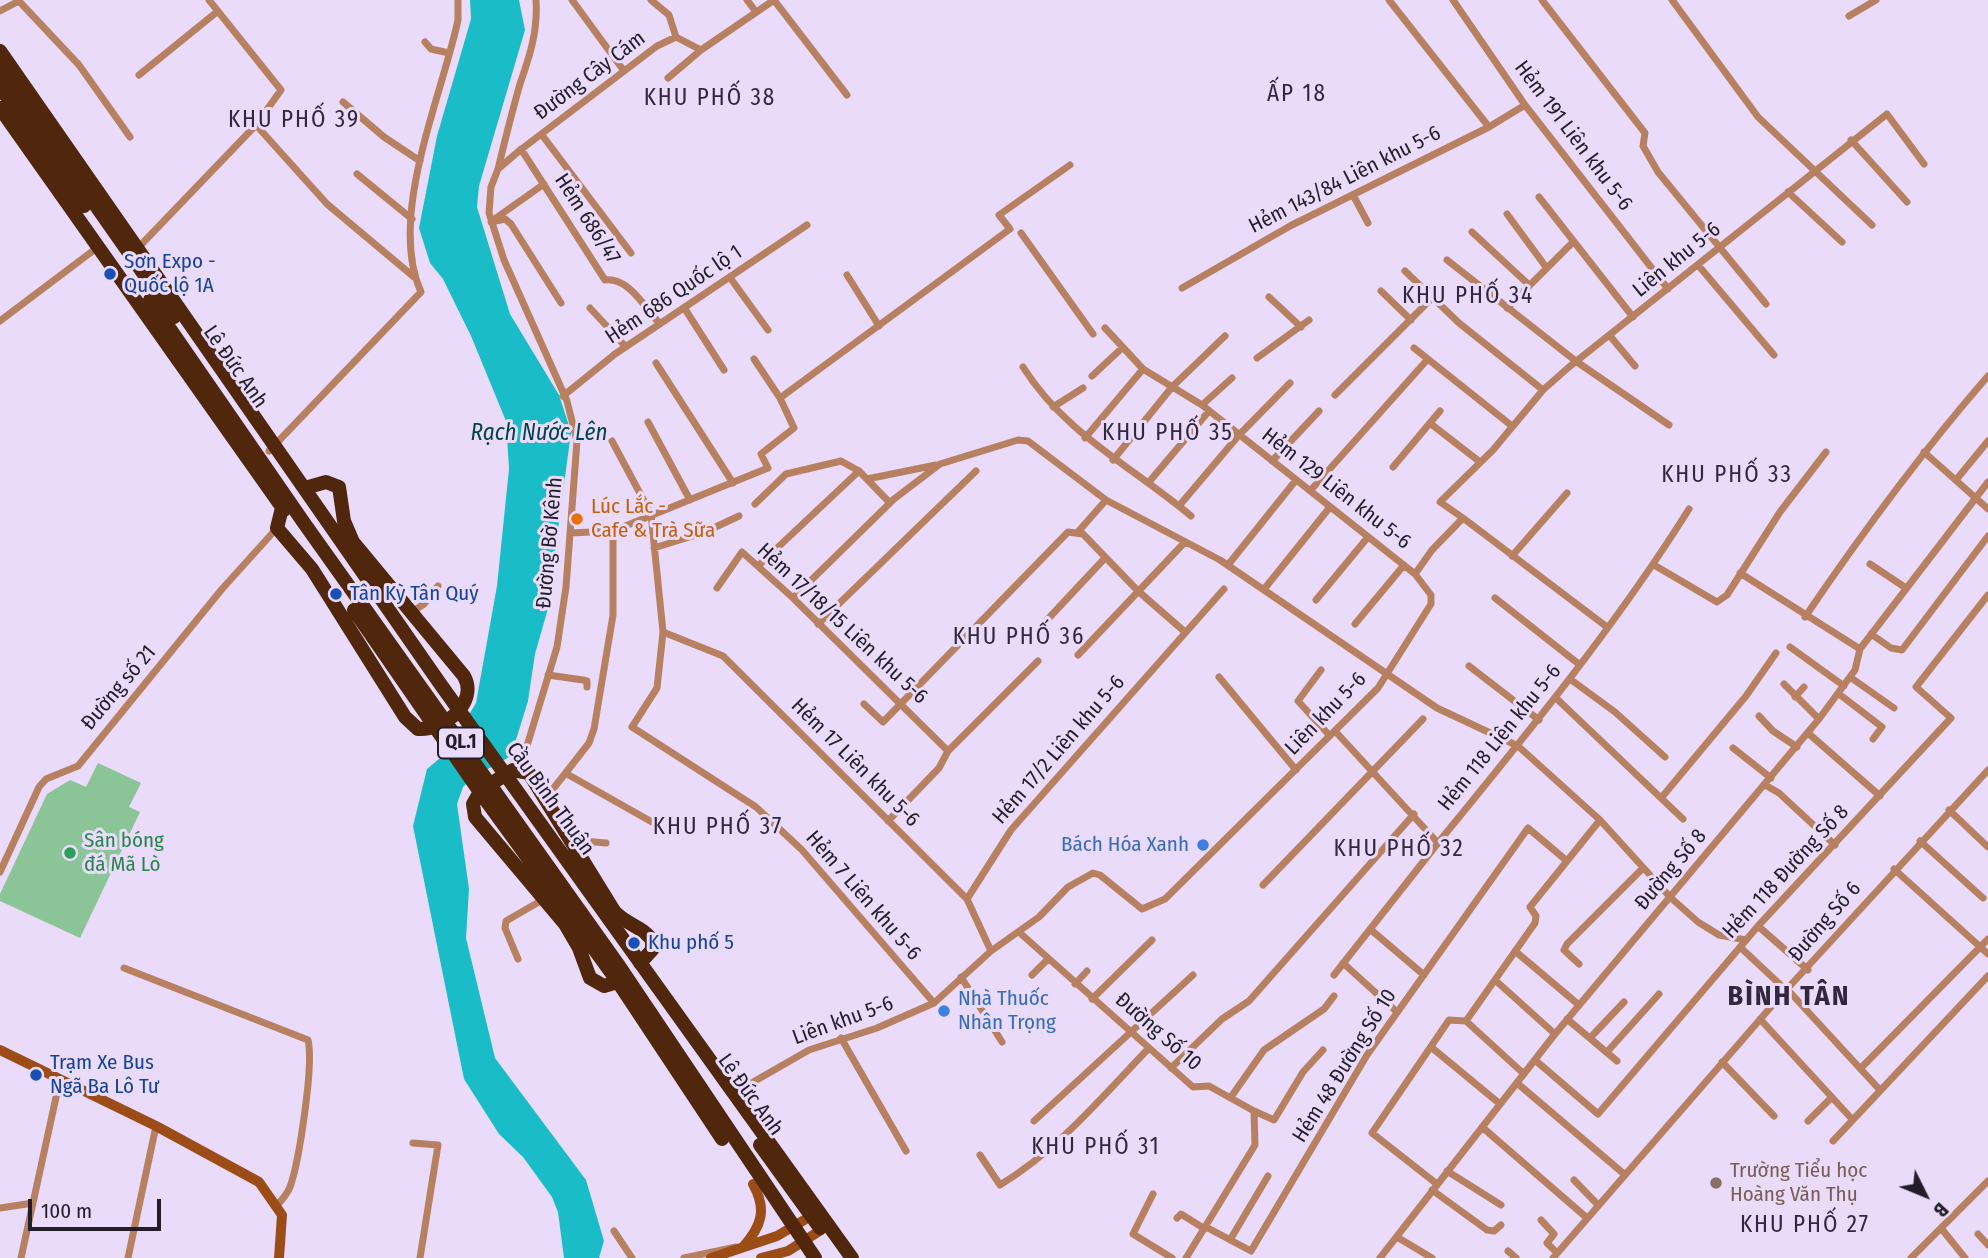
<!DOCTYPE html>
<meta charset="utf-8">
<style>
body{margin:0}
#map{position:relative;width:1988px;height:1258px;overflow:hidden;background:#e9dbf9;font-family:"Fira Sans Condensed",sans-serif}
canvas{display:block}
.north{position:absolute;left:1890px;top:1160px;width:70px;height:70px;-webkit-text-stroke:5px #e9dbf9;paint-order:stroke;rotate:133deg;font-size:19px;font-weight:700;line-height:28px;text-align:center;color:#221d27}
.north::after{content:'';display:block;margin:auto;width:24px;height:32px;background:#221d27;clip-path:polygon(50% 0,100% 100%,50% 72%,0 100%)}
.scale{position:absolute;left:28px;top:1199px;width:133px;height:32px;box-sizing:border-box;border:4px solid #221d27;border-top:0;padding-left:9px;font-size:21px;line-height:24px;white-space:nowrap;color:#221d27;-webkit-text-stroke:5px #e9dbf9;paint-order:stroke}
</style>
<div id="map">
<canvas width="1988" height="1258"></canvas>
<div class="north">B</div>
<div class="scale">100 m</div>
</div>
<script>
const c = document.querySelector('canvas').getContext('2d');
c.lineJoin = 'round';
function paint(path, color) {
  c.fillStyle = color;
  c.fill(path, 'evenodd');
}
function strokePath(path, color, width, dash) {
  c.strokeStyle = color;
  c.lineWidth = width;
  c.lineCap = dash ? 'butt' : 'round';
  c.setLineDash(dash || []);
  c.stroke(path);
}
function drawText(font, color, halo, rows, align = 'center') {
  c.font = font + ' "Fira Sans Condensed",sans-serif';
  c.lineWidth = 6;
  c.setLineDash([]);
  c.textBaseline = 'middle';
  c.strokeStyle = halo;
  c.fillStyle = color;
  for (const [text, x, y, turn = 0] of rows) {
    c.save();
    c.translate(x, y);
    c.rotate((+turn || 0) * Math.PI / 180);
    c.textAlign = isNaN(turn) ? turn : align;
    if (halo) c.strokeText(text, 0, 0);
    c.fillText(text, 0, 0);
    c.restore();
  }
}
const green = new Path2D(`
 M98,763L141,783L129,807L140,812L80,938L0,901V894L47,794L70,780L86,787Z`);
const water = new Path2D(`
 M470,0H519L525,30L479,186L477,207L510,314L559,395L571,432L547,612L535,654L528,701L511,756L472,778L463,787L457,804L469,889L466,938L495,1058L586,1180L604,1241L599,1258H564L558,1212L552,1197L523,1157L499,1134L464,1079L413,826L427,769L446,753L476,703L497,586L509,469L506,421L471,336L443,279L430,263L419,228L437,136L471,19Z`);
const street = new Path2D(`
 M572,0L624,71
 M651,0L669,15L676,37
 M747,0L756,12
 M774,0L847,95
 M1389,0L1489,127
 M1453,0L1525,105L1668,289
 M1542,0L1645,133L1643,146L1658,172L1766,304
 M1672,0L1758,117L1872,225
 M0,11L19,1L79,65L130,137
 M1849,16L1876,0
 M425,42L431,49L449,53
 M139,75L218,11
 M668,78L701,50
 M343,102L384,137L420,161
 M256,125L327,204L414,277
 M542,135L631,253
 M1851,140L1907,202
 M521,149L605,280C629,277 645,308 660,324
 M498,169C505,140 512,112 520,84C530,55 538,31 536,0
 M357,174L412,219
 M1788,192L1842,242
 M1353,195L1368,223
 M1539,197L1633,317
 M1507,214L1546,267
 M496,218L544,184
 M491,222L505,219L511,224L561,303
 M1472,232L1528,284
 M1021,233L1093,334
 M136,250L256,125L281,90L209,0
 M1447,260L1577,362L1669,425
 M1698,265L1774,355
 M1405,271L1459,323L1543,390
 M847,275L879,326
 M731,279L768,330
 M1182,288L1290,226L1489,127L1525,105
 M1381,291L1411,320
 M1269,297L1301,327
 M590,308L626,347
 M1507,308L1572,243
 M685,309L724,370
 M0,321L98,247
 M1105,328L1143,369L1202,405L1415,574
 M1610,336L1635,366
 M1414,348L1512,426
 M1257,358L1309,320
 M754,359L780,398L794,428L761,454L768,468
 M656,363L733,483
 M1023,367C1065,434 1133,467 1191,516
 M1092,376L1122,348
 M1335,395L1433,297
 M563,396L615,354L807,225
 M780,398L1010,229L999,215L1070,165
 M1202,405L1232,378
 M1053,407L1083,388
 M648,422L690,500
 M1431,424L1480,462
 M1085,438L1143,369
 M612,441L651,514L663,632L657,688L632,727L756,807L802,850L934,1003
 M269,451L421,292C387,217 442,96 458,20V0
 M1924,452L1988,509
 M1113,460L1172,387L1225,336
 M1272,461L1319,411
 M1393,467L1440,411
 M867,479L936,465
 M1956,480L1988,441
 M1149,482L1209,411
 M1310,491L1427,360
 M755,504L786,474L841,461L859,471L890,503
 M1179,506L1239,435L1290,383
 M1463,518L1607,627
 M570,533L613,531L768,468
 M1077,533L1106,500
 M654,548L705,532L739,516
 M1512,556L1567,493
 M1870,564L1906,588
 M1228,565L1296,480
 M1654,565L1717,602L1727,595L1780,512L1826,452
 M758,566L859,471
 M1740,573L1860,649
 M717,588L742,552L793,598L948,751
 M1265,588L1330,507
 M793,598L894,499L940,464L1018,440L1028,441L1106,500L1220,560L1437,708L1518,746L1600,820L1670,897L1698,922L1719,935L1746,940
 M1495,598L1580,665
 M1316,600L1368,537
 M412,612L424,604L438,586
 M1805,617C1862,533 1921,453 1988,376
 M1047,620L1105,558
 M818,624L976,471
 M1355,624L1404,565
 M663,632L723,656L967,899L991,951
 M1871,634L1891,648L1902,650L1988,536
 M1790,647L1844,686
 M1078,655L1185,542
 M1469,666L1539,720
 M1321,670L1298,701L1330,736
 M548,675L583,680L587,681V687
 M1219,677L1296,770
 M1850,677L1894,708
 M1570,679L1615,712L1665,757
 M1784,684L1819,719
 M1839,694L1882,727L1873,739
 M1795,697L1804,687
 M1556,698L1683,819
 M864,704L883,722L1068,532L1083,534L1138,591L1185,632
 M1759,716L1773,731L1797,747
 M1335,731L1438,843C1526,735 1615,627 1689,509
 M1808,733L1880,796
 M1733,748L1771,778
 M520,769L557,647L566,587L577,441L567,401L504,260L489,213L491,187L498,169L519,151L657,46L676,37L701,50L774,0
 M567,774L659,826
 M1765,785L1779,793L1835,845
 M1662,797L1746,696L1776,653
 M546,798L589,743L594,729L613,615V531
 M1949,810L1988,847
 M888,821L939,768L948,751L1038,661
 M572,840L606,843
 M1920,841L1983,898
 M1894,869L1988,954
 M0,872L39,787L46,779L78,766L222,589L277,528
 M1263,885L1423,719
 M967,899L1011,830L1224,589
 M1758,926L1808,970
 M1370,929L1424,975
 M1020,933L1193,1087L1209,1086L1254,1111L1255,1145L1186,1258
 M1740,947L1786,990
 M1515,951L1579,1005
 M518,959L505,928L506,921L544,899
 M1343,963L1397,1012
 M1579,964L1564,950L1567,944L1643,868
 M124,968L308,1040C314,1065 299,1162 290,1187C287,1194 282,1200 277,1205
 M1032,975L1048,959
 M1334,975L1438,843
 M961,977L1002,1042
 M1495,980L1555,1034
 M1075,984L1087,971
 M1787,989L1879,1089
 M1092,999L1152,940
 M1567,1019L1617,1061
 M1760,1019L1851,1118
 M1466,1021L1524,1074
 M841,1038L906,1151
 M1590,1038L1624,1002
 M1431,1047L1500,1104
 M1607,1052L1659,994
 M1535,1060L1598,1114L1758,926L1951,718L1916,687L1988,595
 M1722,1062L1774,1116
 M1171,1068L1222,1019L1249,1001L1414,814
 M1861,1068L1988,939
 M1517,1083L1624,1174
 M734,1093L809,1050L877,1028L934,1003L991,951L1039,917L1068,887L1093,873L1100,875L1142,909L1165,899L1378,688L1431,604V595L1415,574L1432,550L1463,518L1440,502L1493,450L1543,390L1569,367L1887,114L1924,164
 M1231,1097L1264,1050L1324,1009L1334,996
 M1254,1111L1274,1120L1303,1072L1323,1050
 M1034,1121L1193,975
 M1808,1121L1831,1098
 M1482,1127L1587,1218
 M1833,1141L1988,976
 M413,1143L438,1145L420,1258
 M980,1155L1000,1185C1059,1149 1102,1097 1149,1048
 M1447,1171L1501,1205
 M1574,1180L1598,1205
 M1437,1184L1372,1133L1449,1020L1466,1021L1535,923L1536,916L1530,907L1600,820
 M1432,1190L1487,1230L1494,1231L1501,1225
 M1153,1194L1133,1234L1172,1258
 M0,1208L33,1203
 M1177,1218L1181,1214L1205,1229
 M1541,1220L1554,1234L1547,1243L1557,1253
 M1206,1227L1251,1251L1367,1055L1528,828L1567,861
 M1941,1228L1965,1258
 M614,1231L632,1258
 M1978,1234L1988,1245
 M1397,1237L1432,1258
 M1230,1240L1268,1176
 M1508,1251L1516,1258
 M21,1258L60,1079
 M128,1258L156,1126
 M684,1258L736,1247
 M1380,1258L1555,1034L1819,719L1855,670L1860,649L1988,482
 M1553,1258L1776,1001L1988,770
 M1911,1258L1988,1181`);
const secondary = new Path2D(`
 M0,1050L156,1126L259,1182L282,1215L279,1258
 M743,1247C762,1226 767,1209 753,1184
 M711,1258L777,1236L811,1216
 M761,1258L788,1251L821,1230`);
const highway = new Path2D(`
 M0,51L441,685L852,1258
 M0,69L174,317
 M0,87L84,206
 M0,108L284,510
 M150,300L304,523L617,963L815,1258
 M288,503L282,508L277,528L312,569L405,717L418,729C443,731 479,703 464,676L353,542L344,521L339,487L326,482L305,488
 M354,610L482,795L618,982L722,1139
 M618,982L604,986L590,978L579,948L565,924L475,817L473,804L481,790L513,770L529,773L614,911C625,924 642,926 652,940V950L640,963
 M760,1145L820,1228`);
const markers = [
 [110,274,7,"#1a4fb4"],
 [577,519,7,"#e8710a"],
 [336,594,7,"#1a4fb4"],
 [1203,845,7,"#3f7fe0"],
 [70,853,7,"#2e9e5b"],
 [634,943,7,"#1a4fb4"],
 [944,1011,7,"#3f7fe0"],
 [36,1075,7,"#1a4fb4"],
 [1716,1183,7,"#8d6e63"]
];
const shields = [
 [461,743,46]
];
const shieldNames = [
 ["QL.1",461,743]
];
const streetNames = [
 ["Đường Cây Cám",590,76,-37],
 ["Hẻm 191 Liên khu 5-6",1573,136,53],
 ["Hẻm 143/84 Liên khu 5-6",1345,180,-27],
 ["Hẻm 686/47",587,219,57],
 ["Liên khu 5-6",1677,260,-39],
 ["Hẻm 686 Quốc lộ 1",674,295,-34],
 ["Lê Đức Anh",235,367,55],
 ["Hẻm 129 Liên khu 5-6",1336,489,38],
 ["Đường Bờ Kênh",550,543,-85],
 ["Hẻm 17/18/15 Liên khu 5-6",842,624,43],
 ["Đường số 21",119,688,-50],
 ["Liên khu 5-6",1326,714,-46],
 ["Hẻm 118 Liên khu 5-6",1500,738,-51],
 ["Hẻm 17/2 Liên khu 5-6",1059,750,-49],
 ["Hẻm 17 Liên khu 5-6",855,763,45],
 ["Cầu Bình Thuận",550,799,54],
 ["Đường Số 8",1671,870,-50],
 ["Hẻm 118 Đường Số 8",1786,872,-47],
 ["Hẻm 7 Liên khu 5-6",863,896,49],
 ["Đường Số 6",1825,922,-49],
 ["Liên khu 5-6",843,1021,-20],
 ["Đường Số 10",1158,1032,41],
 ["Hẻm 48 Đường Số 10",1345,1066,-58],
 ["Lê Đức Anh",750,1095,54]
];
const transitNames = [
 ["Sơn Expo -",124,262],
 ["Quốc lộ 1A",124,286],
 ["Tân Kỳ Tân Quý",350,594],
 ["Khu phố 5",648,943],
 ["Trạm Xe Bus",50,1063],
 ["Ngã Ba Lô Tư",50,1087]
];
const foodNames = [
 ["Lúc Lắc -",591,507],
 ["Cafe & Trà Sữa",591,531]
];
const leisureNames = [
 ["Sân bóng",84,841],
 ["đá Mã Lò",84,865]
];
const shopNames = [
 ["Bách Hóa Xanh",1189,845],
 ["Nhà Thuốc",958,999,"left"],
 ["Nhân Trọng",958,1023,"left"]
];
const educationNames = [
 ["Trường Tiểu học",1730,1171],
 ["Hoàng Văn Thụ",1730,1195]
];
const neighbourhoodNames = [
 ["ẤP 18",1297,95],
 ["KHU PHỐ 38",710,99],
 ["KHU PHỐ 39",294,121],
 ["KHU PHỐ 34",1468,297],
 ["KHU PHỐ 35",1168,434],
 ["KHU PHỐ 33",1727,476],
 ["KHU PHỐ 36",1019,638],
 ["KHU PHỐ 37",718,828],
 ["KHU PHỐ 32",1399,850],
 ["KHU PHỐ 31",1096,1148],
 ["KHU PHỐ 27",1805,1226]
];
const waterNames = [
 ["Rạch Nước Lên",539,434]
];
const districtNames = [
 ["BÌNH TÂN",1789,997]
];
paint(green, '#8bc496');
paint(water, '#1abdc7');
strokePath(street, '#b78061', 7);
strokePath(secondary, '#9c4d17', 10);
strokePath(highway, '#50270c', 14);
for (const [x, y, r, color] of markers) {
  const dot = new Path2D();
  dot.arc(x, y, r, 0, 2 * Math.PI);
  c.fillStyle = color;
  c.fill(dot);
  strokePath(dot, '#e9dbf9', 2.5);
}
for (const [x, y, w] of shields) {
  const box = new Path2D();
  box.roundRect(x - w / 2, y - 15.5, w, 31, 5);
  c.fillStyle = '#e9dbf9';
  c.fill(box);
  strokePath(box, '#221d27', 2);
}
drawText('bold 19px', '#221d27', null, shieldNames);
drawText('21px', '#221d27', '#e9dbf9', streetNames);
drawText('21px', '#164399', '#e9dbf9', transitNames, 'left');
drawText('21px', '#c56008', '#e9dbf9', foodNames, 'left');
drawText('21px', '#27864d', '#e9dbf9', leisureNames, 'left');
drawText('21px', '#366cbe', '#e9dbf9', shopNames, 'right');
drawText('21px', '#785e54', '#e9dbf9', educationNames, 'left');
c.letterSpacing = '2px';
drawText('23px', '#32273d', '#e9dbf9', neighbourhoodNames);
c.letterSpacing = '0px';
drawText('italic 23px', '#004449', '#e9dbf9', waterNames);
c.letterSpacing = '2px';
drawText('bold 28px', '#32273d', '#e9dbf9', districtNames);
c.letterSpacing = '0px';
</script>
